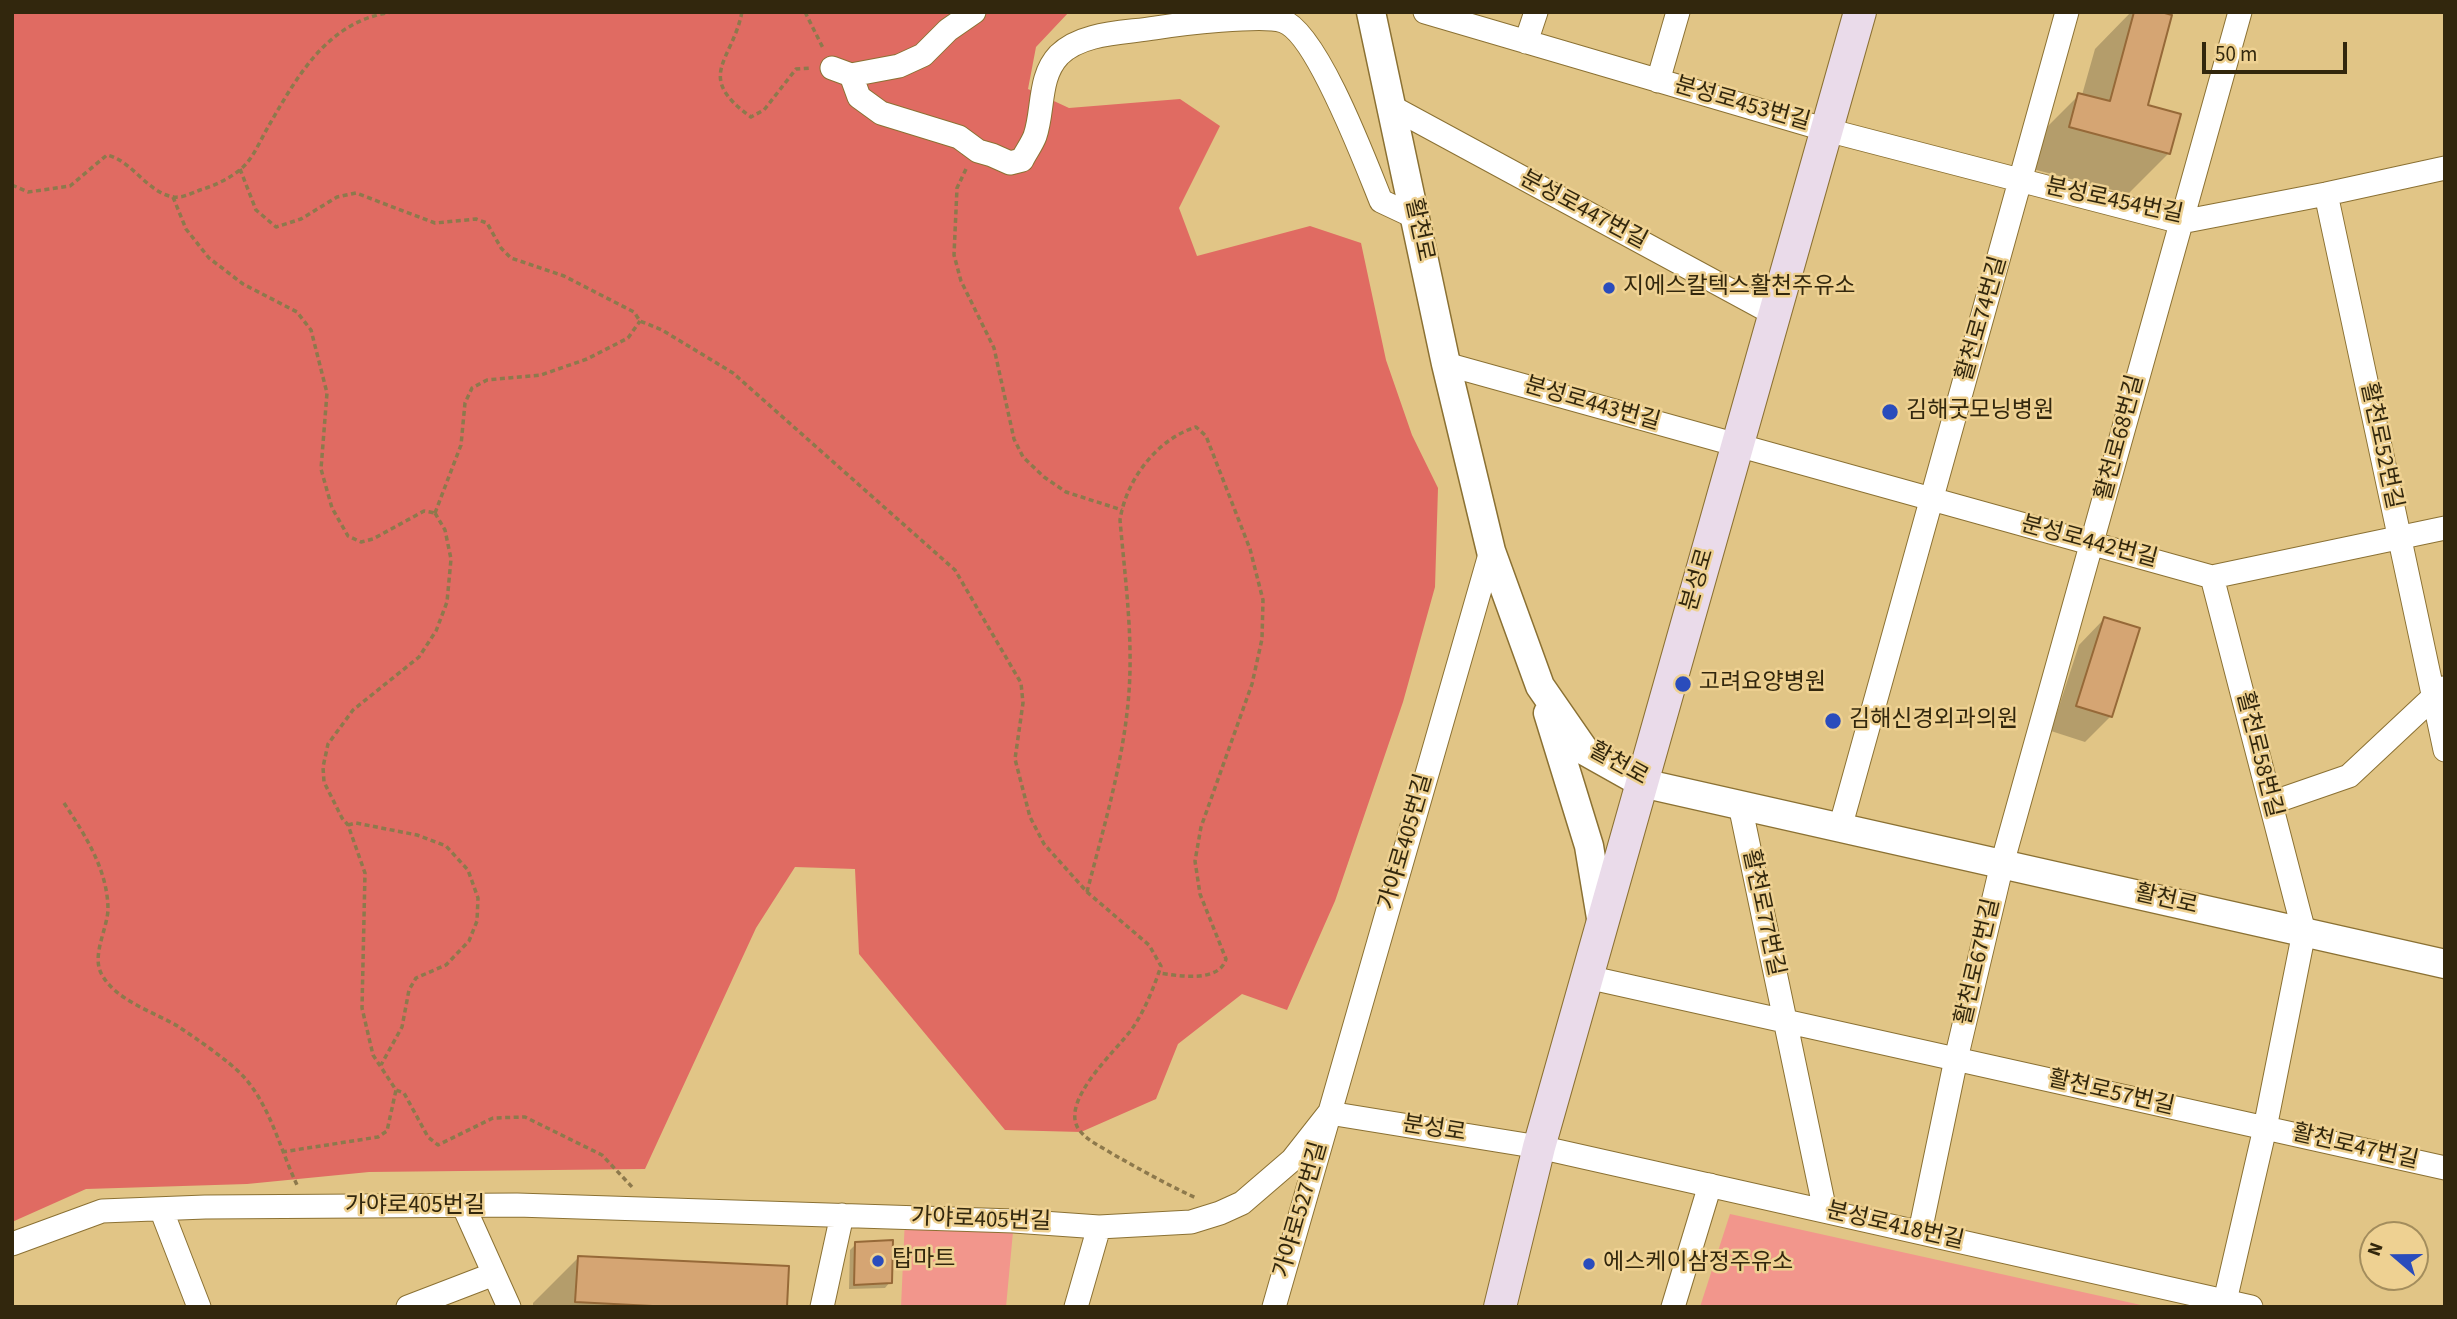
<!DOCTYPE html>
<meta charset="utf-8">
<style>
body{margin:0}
#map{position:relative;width:2457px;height:1319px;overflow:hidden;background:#e1c586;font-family:"Source Sans 3",sans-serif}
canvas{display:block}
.frame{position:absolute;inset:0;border:14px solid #32270d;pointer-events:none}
.north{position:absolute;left:2359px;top:1221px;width:70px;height:70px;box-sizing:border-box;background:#eed192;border:2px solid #a38d5d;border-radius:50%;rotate:290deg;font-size:19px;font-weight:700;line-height:28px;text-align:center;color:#32270d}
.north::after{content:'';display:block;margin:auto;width:24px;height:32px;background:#2a4cbc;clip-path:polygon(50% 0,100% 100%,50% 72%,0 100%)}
.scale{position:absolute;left:2202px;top:42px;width:145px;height:32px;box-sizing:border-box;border:4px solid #32270d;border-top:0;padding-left:9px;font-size:21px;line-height:24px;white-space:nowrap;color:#32270d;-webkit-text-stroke:5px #eed192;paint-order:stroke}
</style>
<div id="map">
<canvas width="2457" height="1319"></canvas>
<div class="frame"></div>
<div class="north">N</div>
<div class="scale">50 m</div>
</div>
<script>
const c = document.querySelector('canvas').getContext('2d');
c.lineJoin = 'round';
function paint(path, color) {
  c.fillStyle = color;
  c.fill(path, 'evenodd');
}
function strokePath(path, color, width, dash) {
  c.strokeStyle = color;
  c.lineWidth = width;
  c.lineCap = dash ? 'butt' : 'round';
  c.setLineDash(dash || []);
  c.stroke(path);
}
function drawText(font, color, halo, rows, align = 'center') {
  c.font = font + ' "Source Sans 3","Noto Sans KR",sans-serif';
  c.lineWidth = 5;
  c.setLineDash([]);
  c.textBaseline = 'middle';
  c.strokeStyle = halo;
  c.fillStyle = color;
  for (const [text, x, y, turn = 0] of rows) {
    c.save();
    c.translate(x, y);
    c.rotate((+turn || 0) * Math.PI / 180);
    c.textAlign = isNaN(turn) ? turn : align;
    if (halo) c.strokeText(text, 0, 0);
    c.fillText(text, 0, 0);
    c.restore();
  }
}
const green = new Path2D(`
 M1730,1214L2150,1307H1700Z
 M905,1218L1014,1221L1006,1307H901Z`);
const forest = new Path2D(`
 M12,12H1069L1036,47L1028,89L1069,108L1180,99L1220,126L1179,208L1197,256L1310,226L1361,243L1386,360L1412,435L1438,488L1435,587L1403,702L1335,901L1287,1010L1242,994L1178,1044L1156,1099L1081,1132L1005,1130L859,954L855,869L795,867L756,928L645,1169L369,1172L247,1184L86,1189L12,1222Z`);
const shadow = new Path2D(`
 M2131,12H2154L2146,106L2169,153L2128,194L2029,168L2038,136L2079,95H2082L2095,49Z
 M2104,619L2138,630L2110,717L2085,742L2051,731L2079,645Z
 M856,1244L890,1282L885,1288L849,1289L850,1250Z
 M578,1258L785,1307H533V1303Z`);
const building = new Path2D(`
 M2134,12H2161L2172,15L2148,105L2181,114L2170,154L2069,127L2078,93L2110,101Z
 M2104,617L2140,628L2112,717L2076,706Z
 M893,1240L892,1283L854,1285L855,1242Z
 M578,1256L789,1266L787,1307H672L575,1302Z`);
const path = new Path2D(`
 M742,12C732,62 694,76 751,117L764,110L796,69L812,68
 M805,12L824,50
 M240,169L256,210L276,227L301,219L337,197L356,193L435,223L476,219L487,223L501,248L511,258L564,276L634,312L640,321L662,330L733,373L955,570L1021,683L1023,703L1015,759L1030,817L1044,844L1087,892L1149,945L1161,966C1154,987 1145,1010 1132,1029C1116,1051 1057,1103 1080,1131C1088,1141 1100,1146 1111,1153C1139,1169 1166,1184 1196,1198
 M966,169L957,188L954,255L961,281L994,348L1014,439L1023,457L1044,477L1066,492L1122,510
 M12,185L28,192L70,186L107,155C133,161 147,193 174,197C183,198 192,193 200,190C216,185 234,177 246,164C255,154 261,139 268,127C297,77 327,21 392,12
 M173,197L186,229L209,258L243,284L297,312L311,330L327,393L321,469L332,508L348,536L361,542L373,539L424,511L435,513
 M435,513L445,530L451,559L447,602L436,631L419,657L353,710L328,744L323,767L324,782L342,818L348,825L365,873L362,1008L373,1055L396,1090L404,1093L428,1137L438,1145L493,1118L525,1117L602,1155L633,1188
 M435,513L461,445L465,403L472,388L487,380L541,375L587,359L628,338L640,321
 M64,803C85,835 108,870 108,910C107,929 92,955 101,973C115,1001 155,1012 179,1027C197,1039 229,1061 243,1076C270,1105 280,1149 297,1185
 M348,825L356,823L417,835L446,846L468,870L478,898L477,921L469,941L446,965L416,978L409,990L402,1027L381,1065
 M1087,892C1104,826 1124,760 1129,692C1133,635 1125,578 1120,520C1126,480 1157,439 1196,427L1206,436L1250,549L1263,600L1262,639L1252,684L1201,827L1195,861L1200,894L1226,959C1219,983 1179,976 1159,973
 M282,1152L378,1137L387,1131L396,1090`);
const minor = new Path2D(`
 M1425,12L1827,130L2181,222L2326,194L2445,168
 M1526,42L1536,12
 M832,68L851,75L899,66L923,55L948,30L974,12
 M851,75L859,97L881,113L959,137L978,151L992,155L1010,163L1022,160C1026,152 1032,144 1035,136C1044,110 1038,77 1059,55C1082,32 1125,33 1155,28C1180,24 1262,14 1283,21C1317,33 1366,164 1381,201L1415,217
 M1658,81L1678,12
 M1392,107L1774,314
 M2326,194L2445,750
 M1446,364L2212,577L2445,528
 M2212,577L2304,932L2265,1128L2225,1301
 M2271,803L2349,776L2443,688
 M1740,805L1825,1211
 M1840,828L2067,12
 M1587,977L2445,1168
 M1329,1113L1539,1147L2251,1307
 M464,1207L509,1307
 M161,1209L199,1307
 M1920,1232L1956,1059L2002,864L2240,12
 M12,1244L102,1211L205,1207L517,1205L1014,1221L1099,1227L1191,1222L1220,1213L1242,1203L1292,1160L1329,1113
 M408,1307L494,1274
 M822,1307L842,1215
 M1076,1307L1099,1227
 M1274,1307L1491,551
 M1673,1307L1710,1185`);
const tertiary = new Path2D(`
 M1371,12L1446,364L1491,551L1540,686L1585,751L1642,783L2445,964
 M1548,713L1589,846L1602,924`);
const secondary = new Path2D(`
 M1500,1307L1539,1147L1860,12`);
const markers = [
 [1609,288,7,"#2a4cbc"],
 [1890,412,9,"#2a4cbc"],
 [1683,684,9,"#2a4cbc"],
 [1833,721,9,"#2a4cbc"],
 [878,1261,7,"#2a4cbc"],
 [1589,1264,7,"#2a4cbc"]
];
const streetNames = [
 ["분성로453번길",1742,105,16],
 ["분성로454번길",2114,202,12],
 ["분성로447번길",1583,211,28],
 ["활천로",1418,230,78],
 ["활천로74번길",1983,319,-74],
 ["분성로443번길",1592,405,16],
 ["활천로68번길",2121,438,-75],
 ["활천로52번길",2380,446,78],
 ["분성로442번길",2089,543,15],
 ["분성로",1699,580,-74],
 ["활천로58번길",2258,755,76],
 ["활천로",1618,765,29],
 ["가야로405번길",1407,842,-74],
 ["활천로",2166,901,13],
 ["활천로77번길",1762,913,78],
 ["활천로67번길",1979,962,-77],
 ["활천로57번길",2111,1094,13],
 ["분성로",1434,1130,9],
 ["활천로47번길",2355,1148,13],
 ["가야로405번길",415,1207],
 ["가야로527번길",1302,1210,-74],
 ["가야로405번길",981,1221,2],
 ["분성로418번길",1895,1227,13]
];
const poiNames = [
 ["지에스칼텍스활천주유소",1623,288],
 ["김해굿모닝병원",1906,412],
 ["고려요양병원",1699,684],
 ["김해신경외과의원",1849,721],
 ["탑마트",892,1261],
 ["에스케이삼정주유소",1603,1264]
];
paint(green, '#f2968c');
paint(forest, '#e06b62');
paint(shadow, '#0003');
paint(building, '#d5a573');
strokePath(building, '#966938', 2);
strokePath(minor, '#8b7133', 25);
strokePath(tertiary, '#8b7133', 31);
strokePath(secondary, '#8b7133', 34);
strokePath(path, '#8d794c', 3.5, [5, 3.5]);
strokePath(minor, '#fff', 23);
strokePath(tertiary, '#fff', 28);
strokePath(secondary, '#eadbea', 32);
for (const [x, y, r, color] of markers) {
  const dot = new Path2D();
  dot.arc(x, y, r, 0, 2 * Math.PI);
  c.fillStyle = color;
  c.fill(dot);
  strokePath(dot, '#eed192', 2.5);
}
drawText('23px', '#32270d', '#eed192', streetNames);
drawText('23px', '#32270d', '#eed192', poiNames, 'left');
</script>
